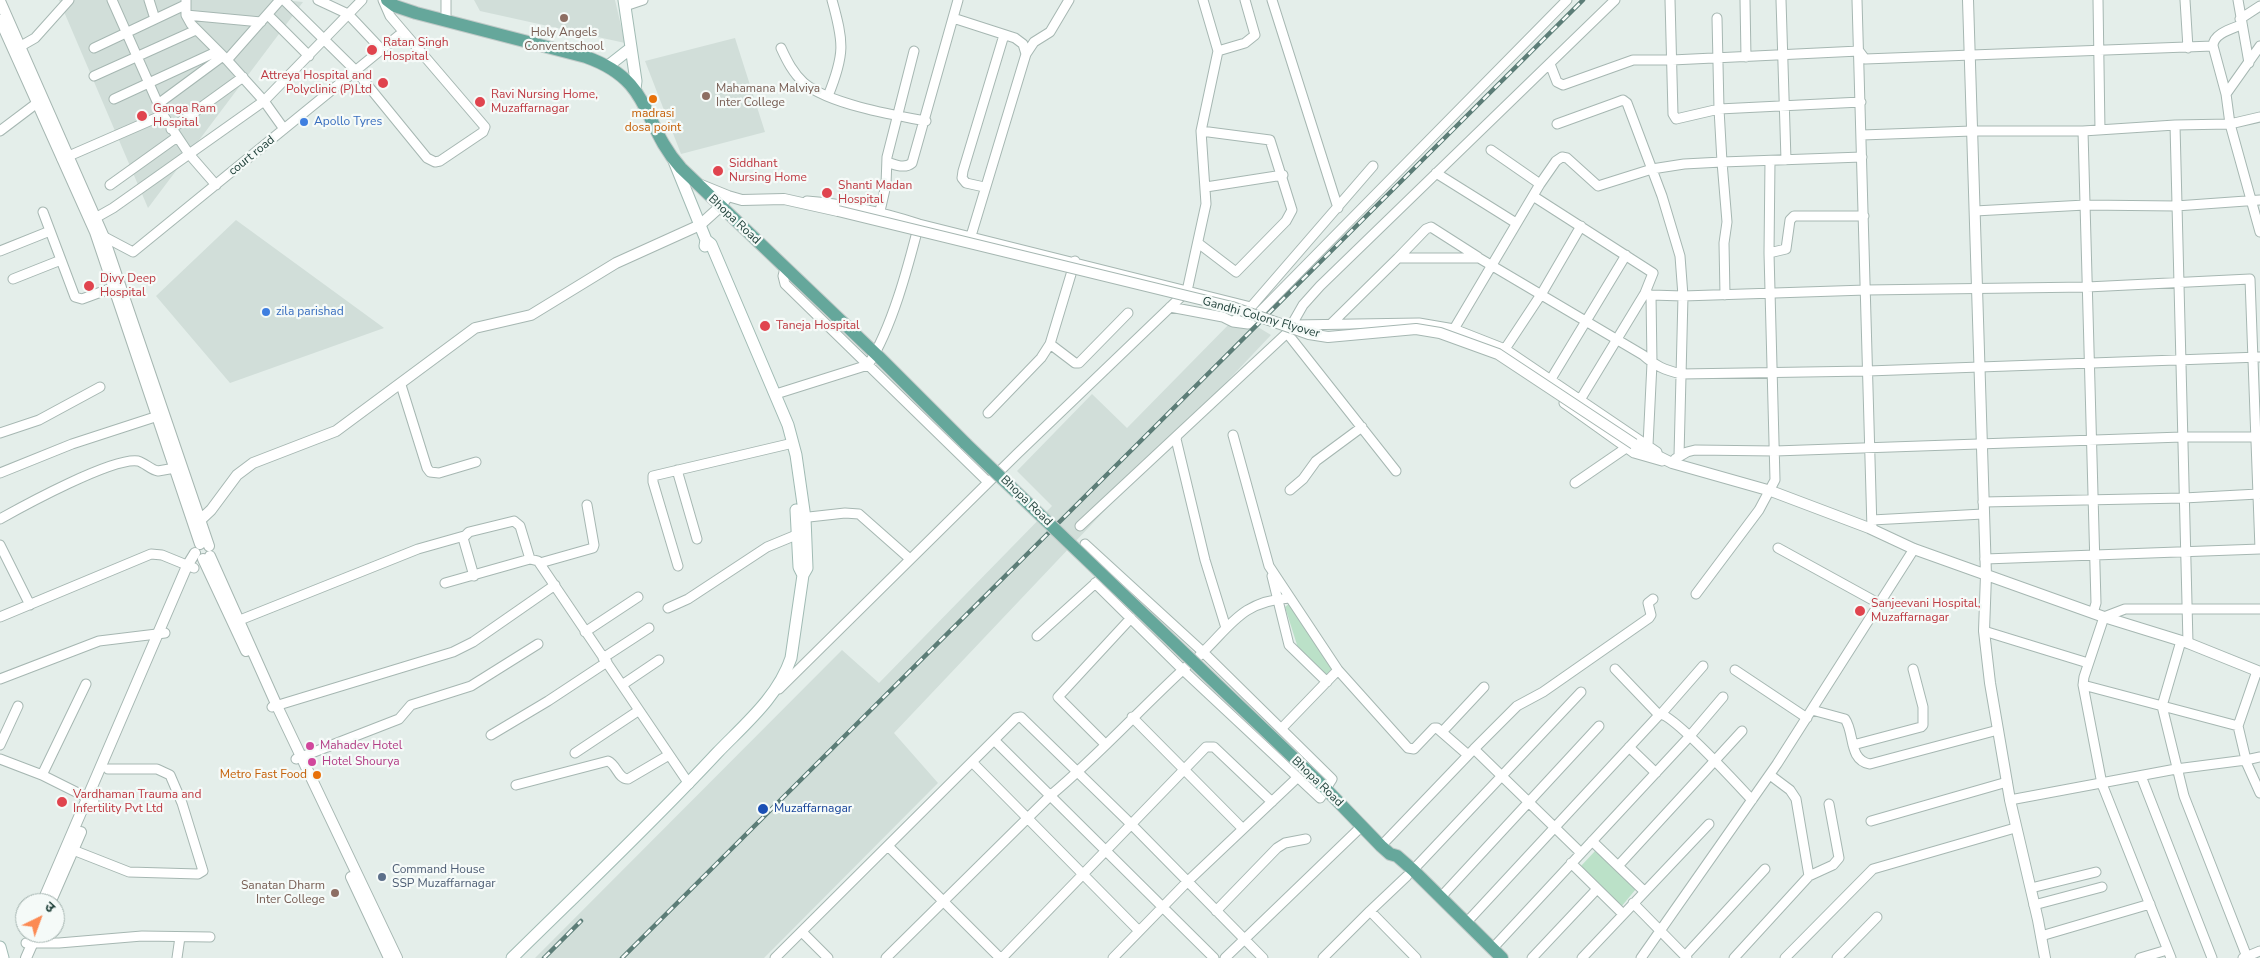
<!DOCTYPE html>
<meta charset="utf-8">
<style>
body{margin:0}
#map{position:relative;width:2260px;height:958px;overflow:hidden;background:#e4eeea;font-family:"Nunito Sans","Noto Sans Devanagari",sans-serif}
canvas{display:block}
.north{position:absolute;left:15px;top:893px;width:50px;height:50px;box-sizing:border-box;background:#f5faf8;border:1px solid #a0b0ac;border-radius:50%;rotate:42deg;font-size:14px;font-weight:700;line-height:20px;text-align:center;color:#21423b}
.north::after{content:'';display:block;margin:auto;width:18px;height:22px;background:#fc8a53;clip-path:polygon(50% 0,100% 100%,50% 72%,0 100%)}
</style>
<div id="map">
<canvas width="2260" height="958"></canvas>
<div class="north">उ</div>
</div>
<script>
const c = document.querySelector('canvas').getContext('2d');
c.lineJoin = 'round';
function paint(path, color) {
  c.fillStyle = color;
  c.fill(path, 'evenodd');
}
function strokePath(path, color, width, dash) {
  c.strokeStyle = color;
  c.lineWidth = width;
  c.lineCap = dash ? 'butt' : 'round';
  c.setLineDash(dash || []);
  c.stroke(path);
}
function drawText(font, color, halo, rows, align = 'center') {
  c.font = font + ' "Nunito Sans",sans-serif';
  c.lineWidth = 4.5;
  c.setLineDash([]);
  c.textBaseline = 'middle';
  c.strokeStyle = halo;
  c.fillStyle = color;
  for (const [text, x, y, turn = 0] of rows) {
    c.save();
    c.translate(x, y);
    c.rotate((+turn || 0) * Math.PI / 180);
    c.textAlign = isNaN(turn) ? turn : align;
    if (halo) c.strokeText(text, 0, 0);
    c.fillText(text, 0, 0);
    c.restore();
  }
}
const built = new Path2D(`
 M59,0H283L303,2L148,208Z
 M474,0H615L625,43L480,11Z
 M735,38L765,132L681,154L645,61Z
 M236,220L384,328L230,383L156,296Z
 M1238,315L1271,335L894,733L938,783L764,958H535L842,650L879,683L1052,506L1017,471L1092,394L1127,428Z`);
const green = new Path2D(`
 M1290,603L1334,667L1326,675L1298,648L1285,607Z
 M1596,850L1636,889L1621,907L1581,866Z`);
const minor = new Path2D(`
 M112,0L163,115L189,154L216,185
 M149,0L155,19
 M186,0V15L191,24L227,60L264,101L284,129
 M284,0L356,71L427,158L435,162L440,161L483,132L485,127L390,16L383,0
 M318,0L348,14L382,50
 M1272,0L1338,208
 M1670,0L1673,114L1676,119L1719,109L1717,18
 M1745,0L1746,57
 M1781,0L1786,160
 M1857,0L1872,529
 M2098,0L2100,130
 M2185,0L2188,48
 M2238,0L2249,63
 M625,6L643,0
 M186,15L261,22
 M268,15L309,56
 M446,15V0
 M953,18L1015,38L1023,44L1026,54L971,236
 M2240,19L2260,6
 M2213,46C2213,34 2231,29 2241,25
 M94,48L185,5
 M781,48C787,61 793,73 804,83C829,104 893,115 926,121
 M14,50L35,38L69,0
 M1218,51L1245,43L1255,35L1245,0
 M1026,54L1034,42L1050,32L1069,0
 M227,60L280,0
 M1550,64L1557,82L1563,85L1633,60H1672L1859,51L1865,59L2213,46L2226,94L2260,46
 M94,76L196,30
 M2226,94L2230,124L2260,232
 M828,96C845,54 844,43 832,0
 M114,99L218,51
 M1861,102L1719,109L1722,162L1862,157
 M158,104L223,56
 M1557,124L1615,103L1623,100L1627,103L1662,196L1680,256L1683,296L1651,295
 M2175,125L2230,124L2260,117
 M171,129L243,77
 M0,131L41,100
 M1862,135L1972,131H2083
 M1491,150L1540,184
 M62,159L163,115
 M887,162C895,165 905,169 912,163L958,0
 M1436,173L1516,223
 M110,185L177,137
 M984,187L966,183L962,178L963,171L1004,35
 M1206,187L1283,175
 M1533,196L1653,273L1645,293L1580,400
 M807,201C846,204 882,212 919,224L1251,307
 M880,211L886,185L887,157L914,51
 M1975,211L2085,205L2176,206L2260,200
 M43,212L75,297L82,299L120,285
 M90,221L113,208L264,101L362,0
 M99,234L133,252L403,32
 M1198,243L1236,272L1286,221L1292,210L1270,140L1201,131
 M0,251L50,231
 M1769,253L1770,161
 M1398,258L1426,229L1431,227L1478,257
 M785,268L783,276L785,284L988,482
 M13,279L61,260
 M1645,293L1651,295L1652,363L1648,445
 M1170,307L1223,317L1233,322L1248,324L1567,0
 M1233,322L1251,307L1373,166
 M1331,324L1398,258H1479L1643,355C1655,366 1665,370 1681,374L1868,371L2260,357
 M1293,325L1419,323L1454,329L1505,349L1657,452
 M1454,329L1540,184L1556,161L1562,157L1567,158L1598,186L1652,169L1684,164L1722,162L1727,222L1724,243L1725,295
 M1287,333L1396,471
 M1050,344L1075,363H1079L1128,313
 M1505,349L1542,293L1581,226
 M1551,379L1626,255
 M401,385L427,468L430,472L439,473L476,462
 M776,394L868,365C892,328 908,267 919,224
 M1564,403L1634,453L1662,461
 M988,413L1041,358L1050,344L1075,261
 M0,433L39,420L100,387
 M1233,435L1269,566L1338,670L1408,748L1414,749L1434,728H1437L1468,755
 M1177,436L1176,439L1205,560L1226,628
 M1679,456L1683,296L1866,290L2087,287L2250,279L2260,549
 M1675,459L1687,452L1695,450L1775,451L2182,437H2260
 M677,470L697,539
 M0,473L72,444L158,416
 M1575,483L1626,448
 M1290,490L1303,479L1316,461L1362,427
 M1983,502L2184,498L2258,494
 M800,518L845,513L859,514L910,559
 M0,519C25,505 113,457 138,461C145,463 151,470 158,471L175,468
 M1872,520L1983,514
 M1080,526L1287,333L1303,305L1320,286L1615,0
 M1085,544L1203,652L1332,779L1320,798L1183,670L1095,583
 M0,545L30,605
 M1778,548L1878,603
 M1985,559L2260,549
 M540,563L593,548L594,545L587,505
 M678,566L653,482V476L793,443
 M474,576L463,538L469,532L514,521L520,526L530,559
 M1272,576L1289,645L1327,682
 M445,583L530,559L538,561L689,784
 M1696,594L1759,510L1775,480L1769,253L1786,249L1790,220L1794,216H1864
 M668,608L688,599L767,547L801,533
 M2093,613L2096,603L2083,131L2175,125L2188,643
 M0,617L151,554L162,555L194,568
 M240,620L418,549L464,536
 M1984,631L2088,663
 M585,632L638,597
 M1037,636L1100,579
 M2181,641L2162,706L2184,796L2247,957
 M1199,656C1231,626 1241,601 1290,598
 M603,658L649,628
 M1615,669L1659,715
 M1735,670L1807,718
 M2257,671L2238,726L2247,764L2260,793
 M0,679L99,641L165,633
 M622,685L659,660
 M2083,685L2238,726
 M779,689L1017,454L1187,291L1206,204L1201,131L1218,51L1203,0
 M272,707L453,652L473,642L555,585
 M1812,710L1845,719C1855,733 1848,760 1870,764L1998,730
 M1661,714L1703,666
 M1132,717L1243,829
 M1281,729L1338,670
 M1442,732L1484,687
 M491,735L548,701L607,662
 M994,740L1214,958
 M1105,744L1058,697L1131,618
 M0,745L18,706
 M1853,745L1921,727L1923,725V707L1913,669
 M1629,747L1656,773
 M1474,749L1517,706L1543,692L1649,618L1651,615L1648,603L1653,599
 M575,753L638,711
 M0,759L42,775L94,801
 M296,759L399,719L411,705L471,686L538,644
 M972,762L1139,931
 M42,775L86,684
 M2141,776L2212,958
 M516,785L608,761C617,765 618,779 628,779L669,755
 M2010,800L2176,769L2246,760L2260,757
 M1871,821L2007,782
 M1592,841L1618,866L1742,731
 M1381,846L1474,749L1581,853
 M889,847L1000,958
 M73,850L129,872L198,874L203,871L182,803L170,775L157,769H108
 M1571,863L1623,914
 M1618,866L1644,891
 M1413,870L1581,692
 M1407,876L1370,911L1416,958
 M1809,876L1833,865L1839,858L1829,804
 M2031,888L2096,872
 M1440,898L1599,726
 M1633,903L1687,958
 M2034,905L2102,887
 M1216,911L1277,848L1285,843L1306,839
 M1466,923L1660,714C1675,716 1738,785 1752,800
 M802,932L828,958
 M2041,936L2150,904
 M26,943H59L142,936L210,937
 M1492,949L1689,737L1723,697
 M1685,956L1765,869
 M177,958L180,937
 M775,958L994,740L1016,718L1021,717L1132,825L1263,958
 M886,958L1051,795C1099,755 1141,708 1187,666
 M1002,958L1206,747H1214L1272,802
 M1113,958L1187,882L1298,777
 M1225,958L1362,826
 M1323,958L1370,911
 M1532,958L1597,889
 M1582,958L1709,824
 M1641,958L1777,764L1914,549
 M1734,958L1809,876L1796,799L1790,790L1770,775
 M1785,958L1873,869L2015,828
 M1837,958L1877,917
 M2140,958L2167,950
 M2171,958L2102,784L2083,685L2084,677L2104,617L2125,609H2260
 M2243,958L2260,951`);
const tertiary = new Path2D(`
 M1968,0L1986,575L1984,631L1990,683L2010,800L2038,920L2045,958
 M0,1L103,235L209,546
 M0,20L95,232L200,544
 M701,185L728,196
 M1634,444L1672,463L1771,491L1869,528L1914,549L2104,617L2188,643L2260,672
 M195,525L211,510L237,475L253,463L336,431L475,328L531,315L616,263L700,225L721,206L728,196L742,200L784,199L838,211
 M210,556L277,706L397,958
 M203,559L246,651
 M351,877L389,958
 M42,903L187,566L195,553
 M50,903L81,832
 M26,958L37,933`);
const secondary = new Path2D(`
 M624,0L636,81L635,89
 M608,66L631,48
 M674,161L706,240L705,246
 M796,510L799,567L803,575
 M0,947L3,958
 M512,958C581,890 651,824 717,753C745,724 778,697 791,658L803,575L807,568L805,518L796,455L788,425L711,244L706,240`);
const primary = new Path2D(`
 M387,0L395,6L416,13L586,57C654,81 641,124 681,168L879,357L966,444
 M1322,785L1381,846L1390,854L1397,856L1413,870L1502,958`);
const rail = new Path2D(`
 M544,958L581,921
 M622,958L1583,0`);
const tertiaryBridge = new Path2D(`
 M838,211L1232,307L1309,334L1328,337L1416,329L1440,333L1498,354L1634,444`);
const primaryBridge = new Path2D(`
 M966,444L1322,785`);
const markers = [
 [564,18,5,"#8d6e63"],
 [372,50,6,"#e0444e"],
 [383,83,6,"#e0444e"],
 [706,96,5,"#8d6e63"],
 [653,99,5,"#e8710a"],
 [480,102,6,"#e0444e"],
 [142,116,6,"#e0444e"],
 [304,122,5,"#3f7fe0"],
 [718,171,6,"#e0444e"],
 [827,193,6,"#e0444e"],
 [89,286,6,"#e0444e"],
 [266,312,5,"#3f7fe0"],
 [765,326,6,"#e0444e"],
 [1860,611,6,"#e0444e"],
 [310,746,5,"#d1479c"],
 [312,762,5,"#d1479c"],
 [317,775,5,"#e8710a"],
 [62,802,6,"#e0444e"],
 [763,809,6,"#1a4fb4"],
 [382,877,5,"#5c6f8a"],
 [335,893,5,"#8d6e63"]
];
const educationNames = [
 ["Holy Angels",564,33],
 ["Conventschool",564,47],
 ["Mahamana Malviya",716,89,"left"],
 ["Inter College",716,103,"left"],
 ["Sanatan Dharm",325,886,"right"],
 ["Inter College",325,900,"right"]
];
const healthNames = [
 ["Ratan Singh",383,43],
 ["Hospital",383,57],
 ["Attreya Hospital and",372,76,"right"],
 ["Polyclinic (P)Ltd",372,90,"right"],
 ["Ravi Nursing Home,",491,95],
 ["Muzaffarnagar",491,109],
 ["Ganga Ram",153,109],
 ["Hospital",153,123],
 ["Siddhant",729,164],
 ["Nursing Home",729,178],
 ["Shanti Madan",838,186],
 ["Hospital",838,200],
 ["Divy Deep",100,279],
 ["Hospital",100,293],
 ["Taneja Hospital",776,326],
 ["Sanjeevani Hospital,",1871,604],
 ["Muzaffarnagar",1871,618],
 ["Vardhaman Trauma and",73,795],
 ["Infertility Pvt Ltd",73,809]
];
const foodNames = [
 ["madrasi",653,114],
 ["dosa point",653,128],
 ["Metro Fast Food",307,775,"right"]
];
const shopNames = [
 ["Apollo Tyres",314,122],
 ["zila parishad",276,312]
];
const streetNames = [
 ["court road",252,156,-39],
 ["Bhopa Road",734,220,43],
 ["Gandhi Colony Flyover",1261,318,16],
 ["Bhopa Road",1026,501,44],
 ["Bhopa Road",1317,782,44]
];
const hotelNames = [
 ["Mahadev Hotel",320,746],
 ["Hotel Shourya",322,762]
];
const transitNames = [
 ["Muzaffarnagar",774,809]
];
const serviceNames = [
 ["Command House",392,870],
 ["SSP Muzaffarnagar",392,884]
];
paint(built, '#d1ded9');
paint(green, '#bbe1c8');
strokePath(minor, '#a6b7b2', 11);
strokePath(tertiary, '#a6b7b2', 12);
strokePath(secondary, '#a1bbb4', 13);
strokePath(primary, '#c1cac8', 14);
strokePath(minor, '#fff', 9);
strokePath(tertiary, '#fff', 10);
strokePath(secondary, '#fff', 11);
strokePath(primary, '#65a79b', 12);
strokePath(rail, '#5c7d77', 4.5);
strokePath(rail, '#f5faf8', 2.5, [8]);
strokePath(tertiaryBridge, '#a6b7b2', 12, []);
strokePath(primaryBridge, '#c1cac8', 14, []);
strokePath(tertiaryBridge, '#fff', 10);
strokePath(primaryBridge, '#65a79b', 12);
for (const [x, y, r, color] of markers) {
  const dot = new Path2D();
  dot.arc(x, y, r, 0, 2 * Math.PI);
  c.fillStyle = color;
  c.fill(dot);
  strokePath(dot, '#f5faf8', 2);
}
drawText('12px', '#785e54', '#f5faf8', educationNames);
drawText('12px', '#be3a42', '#f5faf8', healthNames, 'left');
drawText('12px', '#c56008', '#f5faf8', foodNames);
drawText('12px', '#366cbe', '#f5faf8', shopNames, 'left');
drawText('12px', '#21423b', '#f5faf8', streetNames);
drawText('12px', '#b23c85', '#f5faf8', hotelNames, 'left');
drawText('12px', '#164399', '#f5faf8', transitNames, 'left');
drawText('12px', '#4e5e75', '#f5faf8', serviceNames, 'left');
</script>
